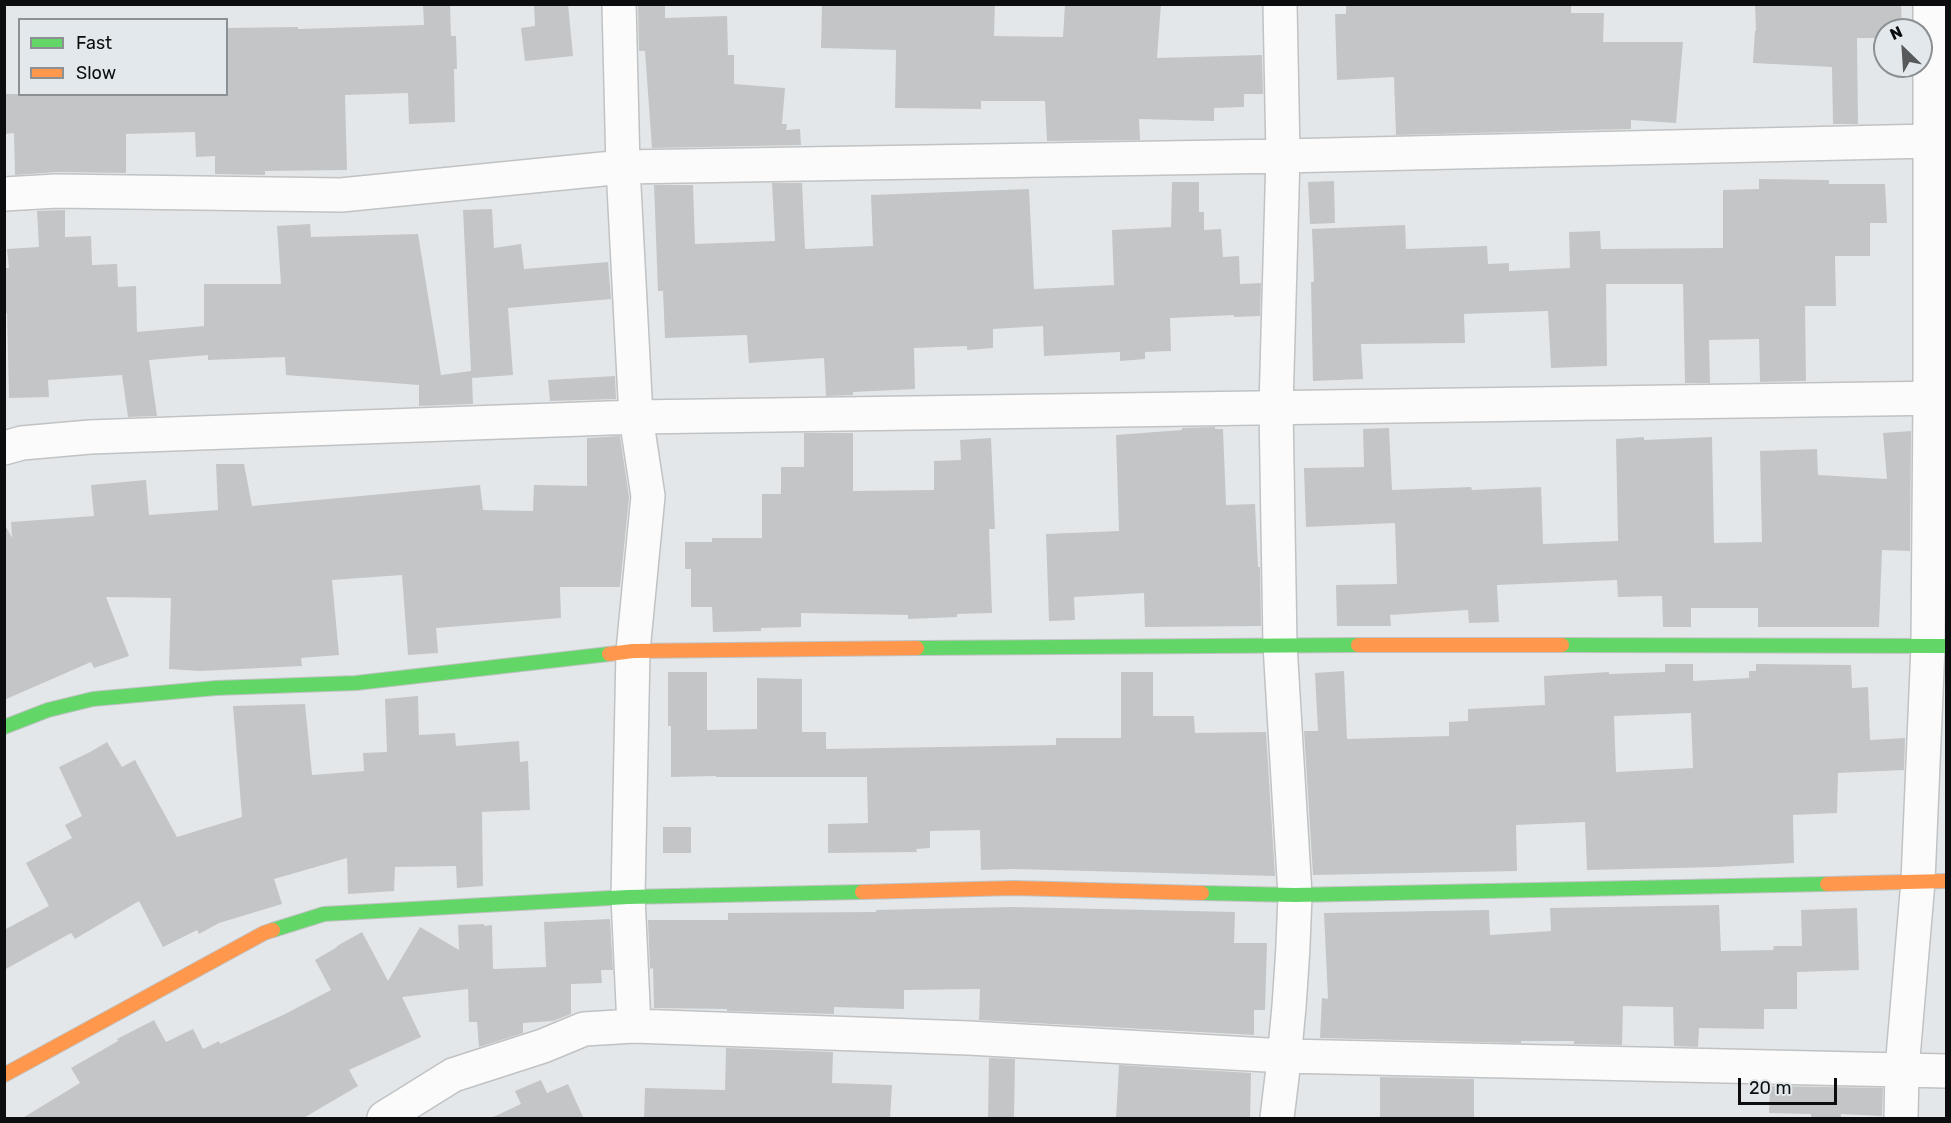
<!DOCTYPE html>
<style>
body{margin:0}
#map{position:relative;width:1951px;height:1123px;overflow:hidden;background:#e4e7e9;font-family:Rubik,sans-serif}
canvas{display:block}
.frame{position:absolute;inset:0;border:6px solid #0b0d0e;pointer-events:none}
.legend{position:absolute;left:18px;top:18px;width:210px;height:78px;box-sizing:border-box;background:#e2e8eb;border:2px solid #8c9093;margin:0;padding:8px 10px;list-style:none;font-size:18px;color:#0b0d0e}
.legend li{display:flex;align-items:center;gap:12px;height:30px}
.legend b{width:30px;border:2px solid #8c9093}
.north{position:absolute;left:1873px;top:18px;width:60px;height:60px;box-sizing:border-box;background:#e2e8eb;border:2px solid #8c9093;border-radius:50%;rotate:335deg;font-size:16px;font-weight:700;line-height:24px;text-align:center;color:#0b0d0e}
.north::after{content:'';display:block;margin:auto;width:21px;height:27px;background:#57595b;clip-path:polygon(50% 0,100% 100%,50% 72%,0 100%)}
.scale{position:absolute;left:1738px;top:1078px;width:99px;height:27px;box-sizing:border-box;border:3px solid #0b0d0e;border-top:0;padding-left:8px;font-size:18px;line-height:21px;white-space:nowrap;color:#0b0d0e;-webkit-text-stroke:4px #e2e8eb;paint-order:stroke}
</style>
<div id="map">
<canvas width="1951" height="1123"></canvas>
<div class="frame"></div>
<ul class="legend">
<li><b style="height:8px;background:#63d668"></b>Fast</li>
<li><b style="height:8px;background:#ff974d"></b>Slow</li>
</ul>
<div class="north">N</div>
<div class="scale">20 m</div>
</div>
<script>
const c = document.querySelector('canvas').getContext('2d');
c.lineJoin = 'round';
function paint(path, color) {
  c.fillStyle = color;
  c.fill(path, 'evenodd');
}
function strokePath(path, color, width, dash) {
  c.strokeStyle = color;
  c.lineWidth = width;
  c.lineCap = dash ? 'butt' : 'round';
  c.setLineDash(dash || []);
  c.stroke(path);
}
const building = new Path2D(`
 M423,4H450L451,36H456L457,69H454L455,122L409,124L408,93L345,95L347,170L265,171V175L215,174V156L196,157L195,132L126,134V173L57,172L15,175L14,133L4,134V94H226V28L298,27V29L424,25Z
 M534,4H568L573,56L525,61L521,28L535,26Z
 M638,4H665V18L727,16L728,55H734V84L785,88L782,124H787L786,130L800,129L801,145L652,148L645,51H639Z
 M900,4H995L994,36L1063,37L1065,4H1161L1157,58L1262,55L1263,94H1244V107L1214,108V121L1139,119L1140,140L1047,141L1045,101H981V109L895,108L896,50L821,48L822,5Z
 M1346,4H1571V13H1604L1603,42H1683L1676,123L1631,120V129L1396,135L1394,77L1337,80L1335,14H1346Z
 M1755,4H1901L1902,30H1885V38H1857L1858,124H1833L1832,67L1753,63L1755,31H1756Z
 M1759,179L1829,180V184H1885L1887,223H1870V256H1835L1836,306H1805L1806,381L1760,382L1759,339L1709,340L1710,383H1685L1683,284H1606L1607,366L1551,368L1548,311L1464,314L1465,343L1361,344L1363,379L1313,381L1311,282H1314L1312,229L1405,225L1406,249L1487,246L1488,264L1509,263V271L1570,268L1569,232L1600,231L1601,249L1723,248V190L1759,189Z
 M1334,181L1335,223L1310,224L1308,182Z
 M1172,182H1199V212H1204V230L1221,229L1223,257L1239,256L1240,284L1261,283L1260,316L1234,317V315L1170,318L1171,351L1145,352V359L1120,361V352L1044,356L1043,326L993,329V348L967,350V346L914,348L915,389L853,392V395L826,396L824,358L749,363L747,335L665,338L663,291H658L654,185H693L695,244L775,241L772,183H802L805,249L873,246L871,195L1029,189L1034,289L1114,285L1112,230L1171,227Z
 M492,209L494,248L521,244L524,269L608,262L611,299L508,308L513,375L472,378L473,404L419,406V385L286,375L285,357L208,360V355L149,360L157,416L128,417L122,375L48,380L49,397L9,398L7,313H4V268H9L7,249L39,247L37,211L65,210V237L91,236L92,265L117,264L118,287L136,286L137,332L204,326V284H281L277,226L310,224L311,237L418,234L441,375L471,371L463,210Z
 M615,376L616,399L550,401L548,380Z
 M1215,427V429H1223L1226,505L1255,504L1258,567H1260L1261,626L1145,627L1144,593L1074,597L1075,620L1049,621L1046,534L1119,531L1116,435L1182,430V428Z
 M1389,428L1392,490L1471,487L1472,490L1541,487L1543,544L1618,541L1616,439L1644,437V440L1712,437L1714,543L1762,542L1760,451L1817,449L1818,475L1887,479L1883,433L1911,431L1910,551L1882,550L1879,627H1758V608H1691V627H1663L1662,596L1618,597L1617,580L1497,585L1499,622L1469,623L1468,610L1390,615L1391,626H1337L1336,585L1397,584L1395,523L1306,527L1304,468L1364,467L1363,429Z
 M804,433H853V491L934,490V461L961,460L960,440L991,438L995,529H989L992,613L957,614V617L908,619V615L801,613V627L761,628V631L713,632L712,607H691V569H685V542H712V538H762V494H781V467H804Z
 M620,436L629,497L620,587H560L561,618L436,628L438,653L408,655L402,575L332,580L339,655L301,658L302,666L200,671L169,669L171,598L106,597L129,656L94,668L91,662L4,700V523L12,538L11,522L94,516L91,485L146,480L149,515L218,510L216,464H244L252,506L480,485L483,510L533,511L534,485L587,486V438Z
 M1665,664H1693V681L1749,678V671H1756V664L1851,665L1852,688L1868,687L1870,740L1905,738L1904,770L1838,773L1837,813L1793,815L1794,863L1718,867L1587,870L1585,822L1516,825L1517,871L1313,875L1304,731H1318L1315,673L1344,671L1347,739L1449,736V722L1468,721V709L1545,705L1544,676L1609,672V674L1665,672ZM1691,713L1693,768L1616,772L1614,716Z
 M668,672H707V730L757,729V678L802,679V732H826V749L1056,745V738H1121V672H1153V716H1194L1195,733L1266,732L1275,876L1014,869L981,870L980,830L930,831V848L916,849L917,852L828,853V824L868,823L867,777H716V776L671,777V726H668Z
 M418,696L419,735L455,733L456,746L519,741L520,762L528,761L530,810L482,812L483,886L457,888L456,866L395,867L394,891L348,894L347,858L274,879L282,904L219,923L199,934L197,930L163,947L139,901L75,939L71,933L4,970V930L49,906L26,863L72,838L65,825L82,816L59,767L90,752L107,742L122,767L135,760L177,837L242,817L233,706L305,704L312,775L364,771L363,753L387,752L385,699Z
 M663,827H691V853H663Z
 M1719,905L1721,951L1773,950L1774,946H1802L1801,910L1857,908L1859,970L1797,972V1009H1764V1029L1699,1028L1698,1047L1674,1046L1673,1007L1623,1006L1622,1045L1574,1044V1041H1521V1043L1320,1038L1322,998L1328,999L1324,913L1489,910L1490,935L1551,931L1550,908Z
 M1014,907L1235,912L1234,943H1267L1265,1010H1254V1035L979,1020L980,989L904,990V1009L834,1007V1014L727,1011V1009L654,1008L653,968L650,969L648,920H728V913L876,912V910Z
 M610,919L613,970H601L602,983L571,984V1014L553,1021L523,1023V1033L479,1047L477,1022H469L468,989L402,997L421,1037L349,1070L358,1086L302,1119H21L80,1083L71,1068L118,1041L117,1039L154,1020L166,1042L193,1029L203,1049L219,1041L220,1044L285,1014L331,990L315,960L337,947V946L362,932L388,981L420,927L459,950L458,925L484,924V926L492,925L493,969L546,967L544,922Z
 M726,1048L833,1052L832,1083L892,1085L890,1119H644L645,1088L725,1090Z
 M989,1058L1015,1059L1014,1119H988Z
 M1119,1065L1251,1073L1250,1119H1116Z
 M1380,1077L1474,1079V1119H1380Z
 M541,1080L547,1093L568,1084L584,1119H489L521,1104L515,1091Z
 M1770,1086L1883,1088L1882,1116L1841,1114V1119H1811V1114L1769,1113Z`);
const street = new Path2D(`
 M619,4L623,167L636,417L648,496L633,651L628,897L634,1026
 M4,194L57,191L341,195L623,167L1283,156L1930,141L1946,142
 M4,448L22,443L90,437L636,417L1946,398
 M384,1118L453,1075L543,1046L584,1029L634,1026L969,1038L1285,1056L1946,1071
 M1277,1118C1287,1044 1293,970 1295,895L1280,645L1276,407L1283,156L1280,4
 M1901,1118L1902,1069L1918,881L1928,646L1930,397V4`);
const fast = new Path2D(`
 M1562,645L1946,646
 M917,648L1358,645
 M4,727L48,710L93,699L216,688L356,683L609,654
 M1202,893L1295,895L1827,884
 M273,930L324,914L628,897L862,892`);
const slow = new Path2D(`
 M1358,645H1562
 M609,654L633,651L917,648
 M1827,884L1946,881
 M862,892L1014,888L1202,893
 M4,1075L264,933L273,930`);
paint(building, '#c4c5c7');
strokePath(street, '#c0c2c3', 36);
strokePath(fast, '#c0c2c3', 16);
strokePath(slow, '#c0c2c3', 16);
strokePath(street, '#fbfbfc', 33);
strokePath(fast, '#63d668', 14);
strokePath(slow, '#ff974d', 14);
</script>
